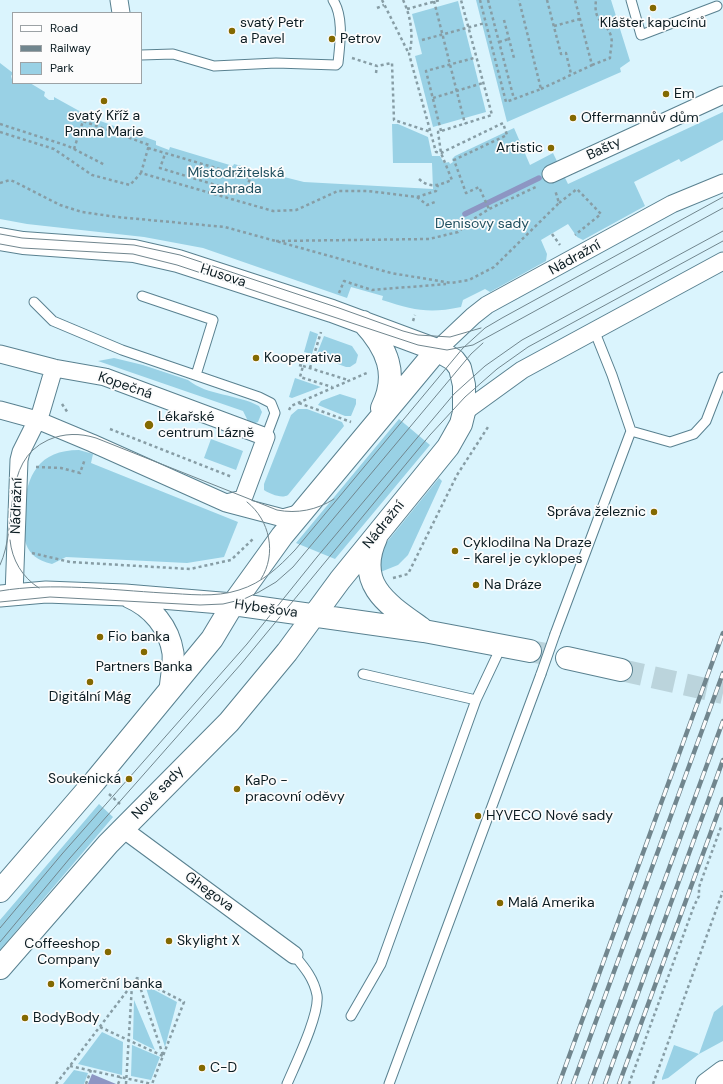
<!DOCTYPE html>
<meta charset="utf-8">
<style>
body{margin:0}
#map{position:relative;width:723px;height:1084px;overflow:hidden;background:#daf4fd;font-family:"DM Sans",sans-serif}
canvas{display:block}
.legend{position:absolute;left:12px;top:12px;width:130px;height:72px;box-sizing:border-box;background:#fcfcfc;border:1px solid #9ca2a5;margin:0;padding:5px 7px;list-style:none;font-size:12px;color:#0b1c22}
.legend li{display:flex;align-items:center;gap:8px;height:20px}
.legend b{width:20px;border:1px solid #9ca2a5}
</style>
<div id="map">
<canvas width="723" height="1084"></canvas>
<ul class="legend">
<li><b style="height:5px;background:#fff"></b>Road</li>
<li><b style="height:5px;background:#71868e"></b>Railway</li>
<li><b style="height:11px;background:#99d1e5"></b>Park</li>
</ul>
</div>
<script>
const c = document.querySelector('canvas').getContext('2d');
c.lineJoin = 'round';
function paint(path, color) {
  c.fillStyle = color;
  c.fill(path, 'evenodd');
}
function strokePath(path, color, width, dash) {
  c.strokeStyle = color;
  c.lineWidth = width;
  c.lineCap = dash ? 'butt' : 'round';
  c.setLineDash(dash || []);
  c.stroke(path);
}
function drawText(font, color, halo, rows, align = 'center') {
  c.font = font + ' "DM Sans",sans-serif';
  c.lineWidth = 3.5;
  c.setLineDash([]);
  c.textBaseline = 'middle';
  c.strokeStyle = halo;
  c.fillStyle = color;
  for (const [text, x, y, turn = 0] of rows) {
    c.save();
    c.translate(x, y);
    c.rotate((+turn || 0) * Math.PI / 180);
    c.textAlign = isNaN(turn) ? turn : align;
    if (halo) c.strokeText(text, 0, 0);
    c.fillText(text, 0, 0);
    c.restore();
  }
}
const green = new Path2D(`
 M476,0H611L630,61L620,68L621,72L507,122Z
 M458,1L486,112L433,127L415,56L422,54L412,14Z
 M0,63L13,73L11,76L13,83H30L45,92L44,96L49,100H54V97L92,118L156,141V145L169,150L170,147L233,166L234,164L249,168V171L253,173L254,171L272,174V177H275L276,175L304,182L433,189L432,163H393L392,124H398L428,137L432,156H440L444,163L449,162L450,164L453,162L452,159L455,156L514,128L530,165L553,153L568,184L723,112V140L681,162L679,159L634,182L645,206L583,240L577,237L568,224L541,240L547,254L546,261L490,292L485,289L463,300L461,307C428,314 414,310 382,300L383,296L351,287L347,298L203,248L144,237L27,224L0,219Z
 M310,331L318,334L312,354L304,352Z
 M324,336L352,346L358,355L356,363L350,367H346L316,356Z
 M114,358L143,365L188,380C208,396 237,394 259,406L262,412L258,422L250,425L243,411L98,361Z
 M295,378L321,387L292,398L289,397Z
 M340,394L356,399V404L351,416H345L318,405L321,401Z
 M298,409H307L342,422L344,426L288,495C282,499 270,494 264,490V484L291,415Z
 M399,419L430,445L335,559L296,543Z
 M211,439L243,451L236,470L204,458Z
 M79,450L93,454L91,463L238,522L224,557L187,563L66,557L52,564C22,557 23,537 24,512C26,475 39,450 79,450Z
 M439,478L442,481L408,555L398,565L378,573L382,548Z
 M99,804L113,817L0,950V920Z
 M145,985L177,1002L165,1047Z
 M134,1000L155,1050L133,1039Z
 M723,1005V1041L699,1054L668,1078L662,1080V1078L674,1045L699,1054L714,1012Z
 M102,1032L123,1042L122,1075L78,1064Z
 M132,1045L160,1057L151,1080L131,1076Z
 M74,1070L88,1073L84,1084H63Z`);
const water = new Path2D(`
 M92,1074L116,1084H88Z`);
const stream = new Path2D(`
 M465,214L539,178`);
const secondaryTunnel = new Path2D(`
 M530,651L567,658
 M621,670L723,693`);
const path = new Path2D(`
 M382,0L409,54
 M403,0C411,16 414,38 409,54L436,152L441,153L503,123L507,135L454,160L466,193L479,187L489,209
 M480,0L506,102L541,89L519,0
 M488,0L514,99
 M547,0L561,54L566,53L571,74
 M434,1L465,124
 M377,8L384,5
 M407,9L440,0
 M504,20L514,58
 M554,26L580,19
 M422,40L485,23
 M499,42L509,39
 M352,58L377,66L392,63L394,120L431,132
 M592,65L610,58C610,51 613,42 611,36C606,20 593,24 596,0
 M376,73L377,66
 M541,89L592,65L575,0
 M433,98L483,83
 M0,124L68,146L105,165
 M441,131L426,71L474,58
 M0,132L54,149L92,175L130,185L141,173L273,211L296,210L338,191H368L417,197L436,191L438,185
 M148,148L250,178L245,194L160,168L165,154
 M74,149L83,121L149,145L141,173
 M419,179C430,189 439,185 452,180L441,153L438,132L492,115L461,0
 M0,183L10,180L15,182L60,205L82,212L117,217L225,227L391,273L451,283L469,280L494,267L559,203L555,190
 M417,197L427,205L435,202
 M559,203L577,189L601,214L575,235
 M552,234L560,245
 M276,241L429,239L458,232L472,220L489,209L538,186
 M339,293L344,281L372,290L446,284
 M413,321L415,315
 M299,365L303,366L300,377L332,387
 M303,366L348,380
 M310,368L321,332
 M299,403L351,422
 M62,404L68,413
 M289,410L291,406L369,372
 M110,429L232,477
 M36,467L61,468L80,473L85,459
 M32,553L70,562L190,569L231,560L253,539
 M393,578L408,574L457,475L488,427
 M109,794L120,804
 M137,978L163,1055
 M100,1027L163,1056
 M70,1066L152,1084
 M56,1084L137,978L184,1002L152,1084
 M86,1084L91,1070
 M118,1084L121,1077
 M126,1084L132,985
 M629,1084L694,906L699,896V887L721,827
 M653,1084L723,891`);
const service = new Path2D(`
 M631,0L641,35L717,6
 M141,55L173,54L214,66L276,63L336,65L338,63C340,43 344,17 333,0
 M142,296L213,320L196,375
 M34,302L53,321L122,350L259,397L271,403L275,413L266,437
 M631,431L670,442L694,434L706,421L723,377
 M555,634L631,431L612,375L594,330
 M363,674L476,700
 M351,1016L381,964L476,700L502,645
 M287,1084C295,1065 320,1014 317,995C314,979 305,968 294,955
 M389,1084L541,674`);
const minor = new Path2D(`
 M119,0L121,13
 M551,174L723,95
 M437,350L473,316L487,305L672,204L723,183
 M0,354L54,368L105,377L266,437L243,499L226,503
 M0,410L37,420L92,443L226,503L283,518L301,513
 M464,412L522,370L723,261
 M14,595L19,460L21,452L41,412L54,368
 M123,829L294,955`);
const tertiary = new Path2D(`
 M0,596L46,592L125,595L233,604
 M129,597C152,607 169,627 173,653C174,664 171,678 170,690`);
const secondary = new Path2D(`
 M0,239L23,243L134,251L178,261L332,311L437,350L454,360L460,368L464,385V412L461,424L448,447L340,580L287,652L229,722L108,844L0,968
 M363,322C387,348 399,374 382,408
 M376,538C355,584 387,604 421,628
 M233,604L424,631L530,651
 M567,658L621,670
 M0,891L95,781L212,639L233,604L282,536L437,350
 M707,1084L723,1072`);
const tram = new Path2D(`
 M0,234L22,238L134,245L180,255L339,308L403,331L418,335L450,337L481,328
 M0,244L22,248L133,254L177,265L418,345L447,350L473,345L723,208
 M247,502C270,520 277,554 261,579
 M10,540C12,560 22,577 39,588
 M0,565C19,524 0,462 48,440C64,433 80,433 96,438L277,510C297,514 317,510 334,499
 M0,591C53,582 110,590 164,593C188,594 215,598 239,590C262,583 279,567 295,550L463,348L485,328L502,318L723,197
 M0,602L50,597L200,605L223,604L244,599L259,592L276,582L293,567L471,354L483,343
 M0,928L62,854L247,644L317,557L454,394L485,366L522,340L723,231
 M0,942L70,858L241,664L430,435L465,397L497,369L528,347L723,241`);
const rail = new Path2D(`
 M559,1084L723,633
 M573,1084L723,673
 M590,1084L723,721
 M605,1084L723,760
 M619,1084L723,799`);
const serviceBridge = new Path2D(`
 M541,674L555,634`);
const markers = [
 [653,8,4,"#836901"],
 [232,31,4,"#836901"],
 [332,39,4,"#836901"],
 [666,94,4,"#836901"],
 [104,101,4,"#836901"],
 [573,118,4,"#836901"],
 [551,148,4,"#836901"],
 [256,358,4,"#836901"],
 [149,425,5,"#836901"],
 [654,512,4,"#836901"],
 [455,551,4,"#836901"],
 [476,585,4,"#836901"],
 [100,637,4,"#836901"],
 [144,652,4,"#836901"],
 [90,682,4,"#836901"],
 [129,779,4,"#836901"],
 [237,789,4,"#836901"],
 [478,816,4,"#836901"],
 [500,903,4,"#836901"],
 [169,941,4,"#836901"],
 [108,952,4,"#836901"],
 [51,984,4,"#836901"],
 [25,1018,4,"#836901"],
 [202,1068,4,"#836901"]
];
const poiNames = [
 ["svatý Petr",240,23],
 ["a Pavel",240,39],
 ["Klášter kapucínů",653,23,"center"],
 ["Petrov",340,39],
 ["Em",674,94],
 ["svatý Kříž a",104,116,"center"],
 ["Panna Marie",104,132,"center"],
 ["Offermannův dům",581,118],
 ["Artistic",543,148,"right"],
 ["Kooperativa",264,358],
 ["Lékařské",158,417],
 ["centrum Lázně",158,433],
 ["Správa železnic",646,512,"right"],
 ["Cyklodilna Na Draze",463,543],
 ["- Karel je cyklopes",463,559],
 ["Na Dráze",484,585],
 ["Fio banka",108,637],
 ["Partners Banka",144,667,"center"],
 ["Digitální Mág",90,697,"center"],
 ["Soukenická",121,779,"right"],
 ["KaPo -",245,781],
 ["pracovní oděvy",245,797],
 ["HYVECO Nové sady",486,816],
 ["Malá Amerika",508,903],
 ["Skylight X",177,941],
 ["Coffeeshop",100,944,"right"],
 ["Company",100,960,"right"],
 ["Komerční banka",59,984],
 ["BodyBody",33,1018],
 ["C-D",210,1068]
];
const streetNames = [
 ["Bašty",604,149,-25],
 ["Nádražní",575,258,-29],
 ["Husova",223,276,18],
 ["Kopečná",125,386,19],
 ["Nádražní",17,506,-88],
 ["Nádražní",384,525,-51],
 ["Hybešova",266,609,8],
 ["Nové sady",158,793,-46],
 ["Ghegova",209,892,36]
];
const parkNames = [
 ["Místodržitelská",236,173],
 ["zahrada",236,189],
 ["Denisovy sady",482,224]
];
paint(green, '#99d1e5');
paint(water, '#8d96c3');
strokePath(stream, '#8d96c3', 5.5);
strokePath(secondaryTunnel, '#bbd4dc', 22, [22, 11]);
strokePath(service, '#598190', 11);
strokePath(minor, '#598190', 19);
strokePath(tertiary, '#598190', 23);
strokePath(secondary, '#598190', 24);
strokePath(path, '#879da5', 2.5, [3, 3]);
strokePath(service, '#fff', 9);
strokePath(minor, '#fff', 17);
strokePath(tertiary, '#fff', 21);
strokePath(secondary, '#fff', 22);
strokePath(tram, '#71868e', 1);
strokePath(rail, '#71868e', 4.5);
strokePath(rail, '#fcfcfc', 3, [9]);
strokePath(serviceBridge, '#598190', 11, []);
strokePath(serviceBridge, '#fff', 9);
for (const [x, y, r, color] of markers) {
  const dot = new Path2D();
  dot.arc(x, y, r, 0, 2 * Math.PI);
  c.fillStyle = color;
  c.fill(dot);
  strokePath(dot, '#fcfcfc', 1.5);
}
drawText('14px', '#0b1c22', '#fcfcfc', poiNames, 'left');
drawText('14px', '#0b1c22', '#fcfcfc', streetNames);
drawText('14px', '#205060', '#fcfcfc', parkNames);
</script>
